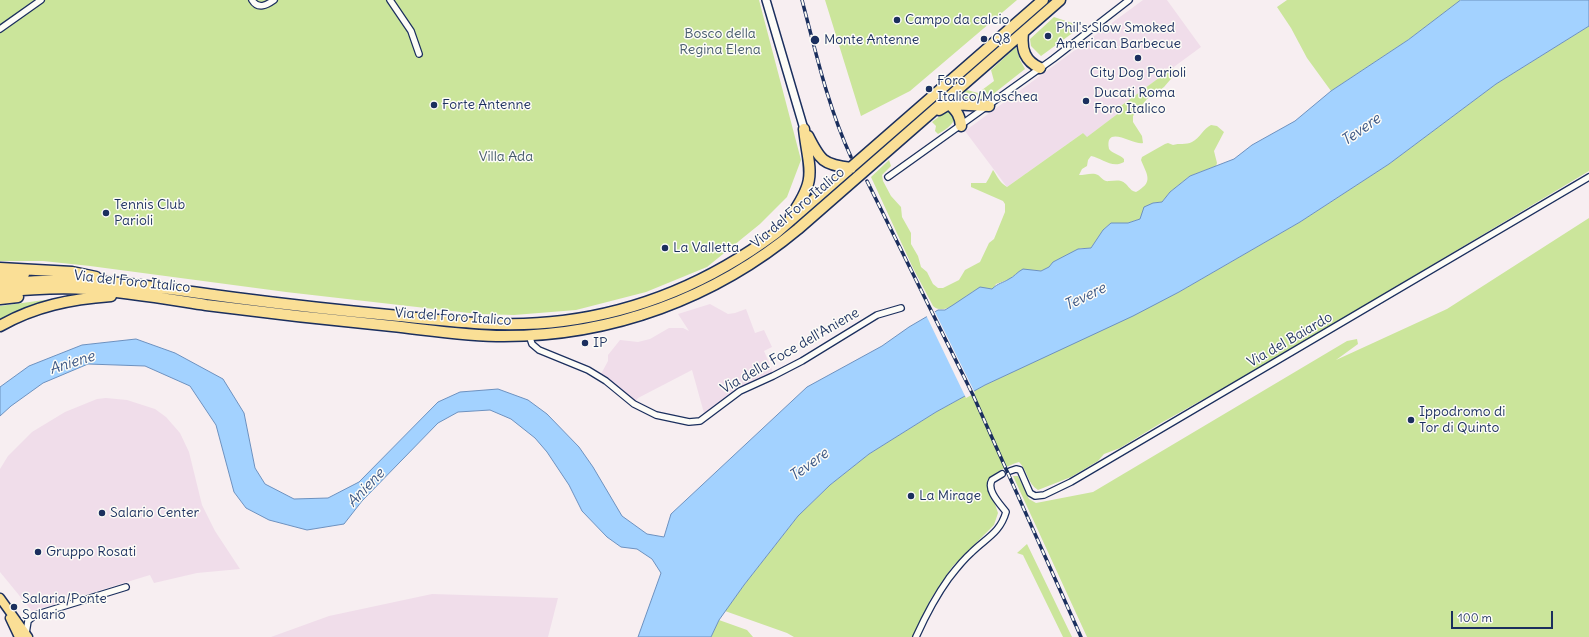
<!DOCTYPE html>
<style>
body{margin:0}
#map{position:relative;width:1589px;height:637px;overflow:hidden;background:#f7eef1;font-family:Delius,sans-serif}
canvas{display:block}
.scale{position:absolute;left:1451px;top:611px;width:102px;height:18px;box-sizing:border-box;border:2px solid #1b2f5e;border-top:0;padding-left:5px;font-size:12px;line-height:14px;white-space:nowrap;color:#1b2f5e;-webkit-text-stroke:3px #fdfcf7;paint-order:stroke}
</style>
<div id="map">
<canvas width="1589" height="637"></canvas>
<div class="scale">100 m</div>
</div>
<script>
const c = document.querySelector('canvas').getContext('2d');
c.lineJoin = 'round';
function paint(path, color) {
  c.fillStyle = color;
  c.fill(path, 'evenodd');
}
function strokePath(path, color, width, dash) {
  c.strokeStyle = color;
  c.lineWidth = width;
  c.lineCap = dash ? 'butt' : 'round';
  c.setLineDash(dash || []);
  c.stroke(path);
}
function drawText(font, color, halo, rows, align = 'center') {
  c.font = font + ' Delius,sans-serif';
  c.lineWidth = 3;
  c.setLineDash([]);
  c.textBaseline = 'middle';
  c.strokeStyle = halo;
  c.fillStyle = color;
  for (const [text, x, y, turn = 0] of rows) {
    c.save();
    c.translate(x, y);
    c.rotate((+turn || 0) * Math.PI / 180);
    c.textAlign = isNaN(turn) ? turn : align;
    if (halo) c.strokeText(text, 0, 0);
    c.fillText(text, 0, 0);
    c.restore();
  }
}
const built = new Path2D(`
 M1143,0H1167L1201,47L1118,108L1120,112L1086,138L1083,133L1007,187L965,131Z
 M710,304L728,314L735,313L746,309L755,333L764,330L772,347L764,351L773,372L704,413L692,370L638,398L635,402L601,374L608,361V355L620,340L638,342L650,339L669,328H683L689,331L678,314Z
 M106,398L127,400L155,409L166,417L180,433L189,452L202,505L215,531L240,569L197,573L154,583L150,575L32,611L0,572V469L8,456L32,432L65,412L97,399Z
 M432,594L558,598L548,637H271L329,616Z`);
const green = new Path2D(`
 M0,0H759L801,160L787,197L760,224L707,267L646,292L576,310L514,315L478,314L286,292L90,266L43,261H0Z
 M825,0H1017L910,91L861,116Z
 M1287,0H1461L1408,40L1331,91L1307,58L1291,28L1277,7Z
 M1054,17L1072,23L1078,29L1041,56L1031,46L1030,39Z
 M1589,26V171L1275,359L1161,423L1120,448L1104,454L1098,461L1071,477L1038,490C1027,483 1028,471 1019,462C1006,466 996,472 987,481L998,513L994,525L952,567L930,600L913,637H794L787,633L725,611L744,585L798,516L830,485L869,454L936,412L985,385L1179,292L1300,222L1389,164L1496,84Z
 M1016,47L1020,60L1025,69L983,102L966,101L959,96L967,90L978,93L994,81L991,70Z
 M1171,69L1176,70V73L1164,87L1147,99L1133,116V122L1142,136L1143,143C1135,146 1104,123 1109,149C1113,154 1119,154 1124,159V162C1112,169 1102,158 1091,156L1088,160L1087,166L1082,169L1079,175C1085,175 1093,172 1098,175C1101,177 1104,182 1109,181C1113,181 1117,180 1121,181C1128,183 1129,191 1136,192C1154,182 1147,175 1141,160L1142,157L1165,144L1168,143L1173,145C1179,143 1186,145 1192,142C1200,138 1203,129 1211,125L1217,126L1224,132L1214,151L1217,163L1216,166L1190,176L1170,192L1162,202L1153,203L1143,213L1140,219L1128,223H1111L1103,230L1091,248H1081L1053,262L1050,267L1041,271L1029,270L1020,271L1010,279L996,284L993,289C987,289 980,287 974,291C963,297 945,317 933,306L913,268L871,177L889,160L891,166L882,175L883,181L891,196L901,207L902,217L911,233V244L918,256L921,267L927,272L933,284L938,288H943L959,280L965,270L980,262L989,243L994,239L1005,212V204L1003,201L971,187V183H986L989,178L993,170C998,177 999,182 1007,187L1083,133L1087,137L1120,112L1118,108Z
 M946,111L951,112L955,118C952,126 945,130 938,134L935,131L936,126L932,122Z
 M1589,218V637H1087L1013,476H1018L1029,499L1036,503L1093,492L1347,341L1357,339L1358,344L1336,360L1447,309Z
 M52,299L0,321V306Z
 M1027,544L1072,637H1063L1023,555L1017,553Z
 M719,620L747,630L753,637H711Z`);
const water = new Path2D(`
 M1461,0H1589V26L1496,84L1389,164L1300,222L1179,292L1133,316L985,385L936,412L869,454L830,485L798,516L744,585L719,620L711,637H638L661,573L652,559L637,549L621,547L607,537L582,511L569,485L547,452L535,438L511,419L490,410L458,412L438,423L362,501L344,524L307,530L269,520L246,508L234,492L216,425L190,386L145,366L88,364L43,383L11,406L0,416V387L29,366L82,345L136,339L175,353L223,379L244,413L255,468L265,484L294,499L328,498L359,482L438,402L460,392L498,389L528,400L547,414L579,447L593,467L622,516L647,534L664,537L671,514L807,387L882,346L909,327L938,310H945L953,305L980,287L992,289C998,283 1003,283 1009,279C1014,277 1017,272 1023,269L1041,271L1049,267L1053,262L1078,249L1091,248L1103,230L1111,223H1128L1140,219L1144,207L1153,203L1162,202L1170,192L1190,176L1234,159L1252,145L1295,121L1331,91L1408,40Z`);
const pier = new Path2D(`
 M934,310L975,393L966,398L926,315Z`);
const street = new Path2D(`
 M252,0C258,10 267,5 274,0
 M390,0L411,31L419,54
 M0,29L41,0
 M888,177L1053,59L1129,0
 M529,335L532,344L539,350L588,370L606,381L634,404L656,415L689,422L700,421L740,391L773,376L802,361L877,315L901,308
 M1010,471L1016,469L1020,470L1030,493L1035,496L1044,495L1071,482L1589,177
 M26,633L28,621L35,615L126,587
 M916,637C925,617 936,596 949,578C956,569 963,560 971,553C986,538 1000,533 1006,512C1000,504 986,490 992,480L1002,474`);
const secondary = new Path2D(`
 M766,0L804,129`);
const primary = new Path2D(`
 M0,598L28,637
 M10,618L19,637`);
const highway = new Path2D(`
 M1023,33C1021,50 1025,61 1040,68
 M949,104C957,111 960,116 961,126
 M939,110L949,104L989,106
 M808,136C820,160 823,165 851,168
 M791,216C818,177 809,172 804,129
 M0,268L72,272L96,277
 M0,276L24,274
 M0,284C40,280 80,279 120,283C159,287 197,293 236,298C290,305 345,311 399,316C454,322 508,328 563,321C642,311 713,280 776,233L1043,0
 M0,292C29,289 58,287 87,289C127,292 167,299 206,305C268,313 330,320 392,326C429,330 466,336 504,336C612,336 715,298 798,229L1060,0
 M0,299L18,297
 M0,326C35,306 71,299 111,296`);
const rail = new Path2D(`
 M802,0C816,53 828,107 851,157
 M867,181L973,395L1081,637`);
const markers = [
 [897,20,4,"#1b2f5e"],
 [1048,36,4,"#1b2f5e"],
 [984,39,4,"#1b2f5e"],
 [815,40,5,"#1b2f5e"],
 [1138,58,4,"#1b2f5e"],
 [929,89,4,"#1b2f5e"],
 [1086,101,4,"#1b2f5e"],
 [434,105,4,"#1b2f5e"],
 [106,213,4,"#1b2f5e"],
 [665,248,4,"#1b2f5e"],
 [585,343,4,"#1b2f5e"],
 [1411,420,4,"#1b2f5e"],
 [911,496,4,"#1b2f5e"],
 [102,513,4,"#1b2f5e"],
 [38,552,4,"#1b2f5e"],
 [14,607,4,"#1b2f5e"]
];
const poiNames = [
 ["Campo da calcio",905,20],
 ["Phil's Slow Smoked",1056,28],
 ["American Barbecue",1056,44],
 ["Q8",992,39],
 ["Monte Antenne",824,40],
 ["City Dog Parioli",1138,73,"center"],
 ["Foro",937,81],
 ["Italico/Moschea",937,97],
 ["Ducati Roma",1094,93],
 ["Foro Italico",1094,109],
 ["Forte Antenne",442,105],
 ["Tennis Club",114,205],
 ["Parioli",114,221],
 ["La Valletta",673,248],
 ["IP",593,343],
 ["Ippodromo di",1419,412],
 ["Tor di Quinto",1419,428],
 ["La Mirage",919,496],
 ["Salario Center",110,513],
 ["Gruppo Rosati",46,552],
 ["Salaria/Ponte",22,599],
 ["Salario",22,615]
];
const parkNames = [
 ["Bosco della",720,34],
 ["Regina Elena",720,50],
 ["Villa Ada",506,157]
];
const streetNames = [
 ["Via del Foro Italico",798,208,-40],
 ["Via del Foro Italico",132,282,6],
 ["Via del Foro Italico",453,317,4],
 ["Via del Baiardo",1290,340,-30],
 ["Via della Foce dell'Aniene",790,351,-30]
];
const waterNames = [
 ["Tevere",1361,130,-35],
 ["Tevere",1085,297,-26],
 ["Aniene",72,363,-18],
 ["Tevere",809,465,-36],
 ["Aniene",366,488,-46]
];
paint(built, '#f0ddea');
paint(green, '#cbe59b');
paint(water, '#a3d2ff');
strokePath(water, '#6d91bf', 1);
paint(pier, '#f7eef1');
strokePath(street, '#1b2f5e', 8);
strokePath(secondary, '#1b2f5e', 10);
strokePath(primary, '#1b2f5e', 11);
strokePath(highway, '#1b2f5e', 13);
strokePath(street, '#fdfcf7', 5.5);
strokePath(secondary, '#fdfcf7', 7);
strokePath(primary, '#fadf96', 8);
strokePath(highway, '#fadf96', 10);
strokePath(rail, '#1b2f5e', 3.5);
strokePath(rail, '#fdfcf7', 2, [6]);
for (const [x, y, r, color] of markers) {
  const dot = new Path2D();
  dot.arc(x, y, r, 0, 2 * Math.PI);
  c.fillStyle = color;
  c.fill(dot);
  strokePath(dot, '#fdfcf7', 1.5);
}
drawText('14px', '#1b2f5e', '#fdfcf7', poiNames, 'left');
drawText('14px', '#475c6d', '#fdfcf7', parkNames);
drawText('14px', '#1b2f5e', '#fdfcf7', streetNames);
drawText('italic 15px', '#3d5886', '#fdfcf7', waterNames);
</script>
